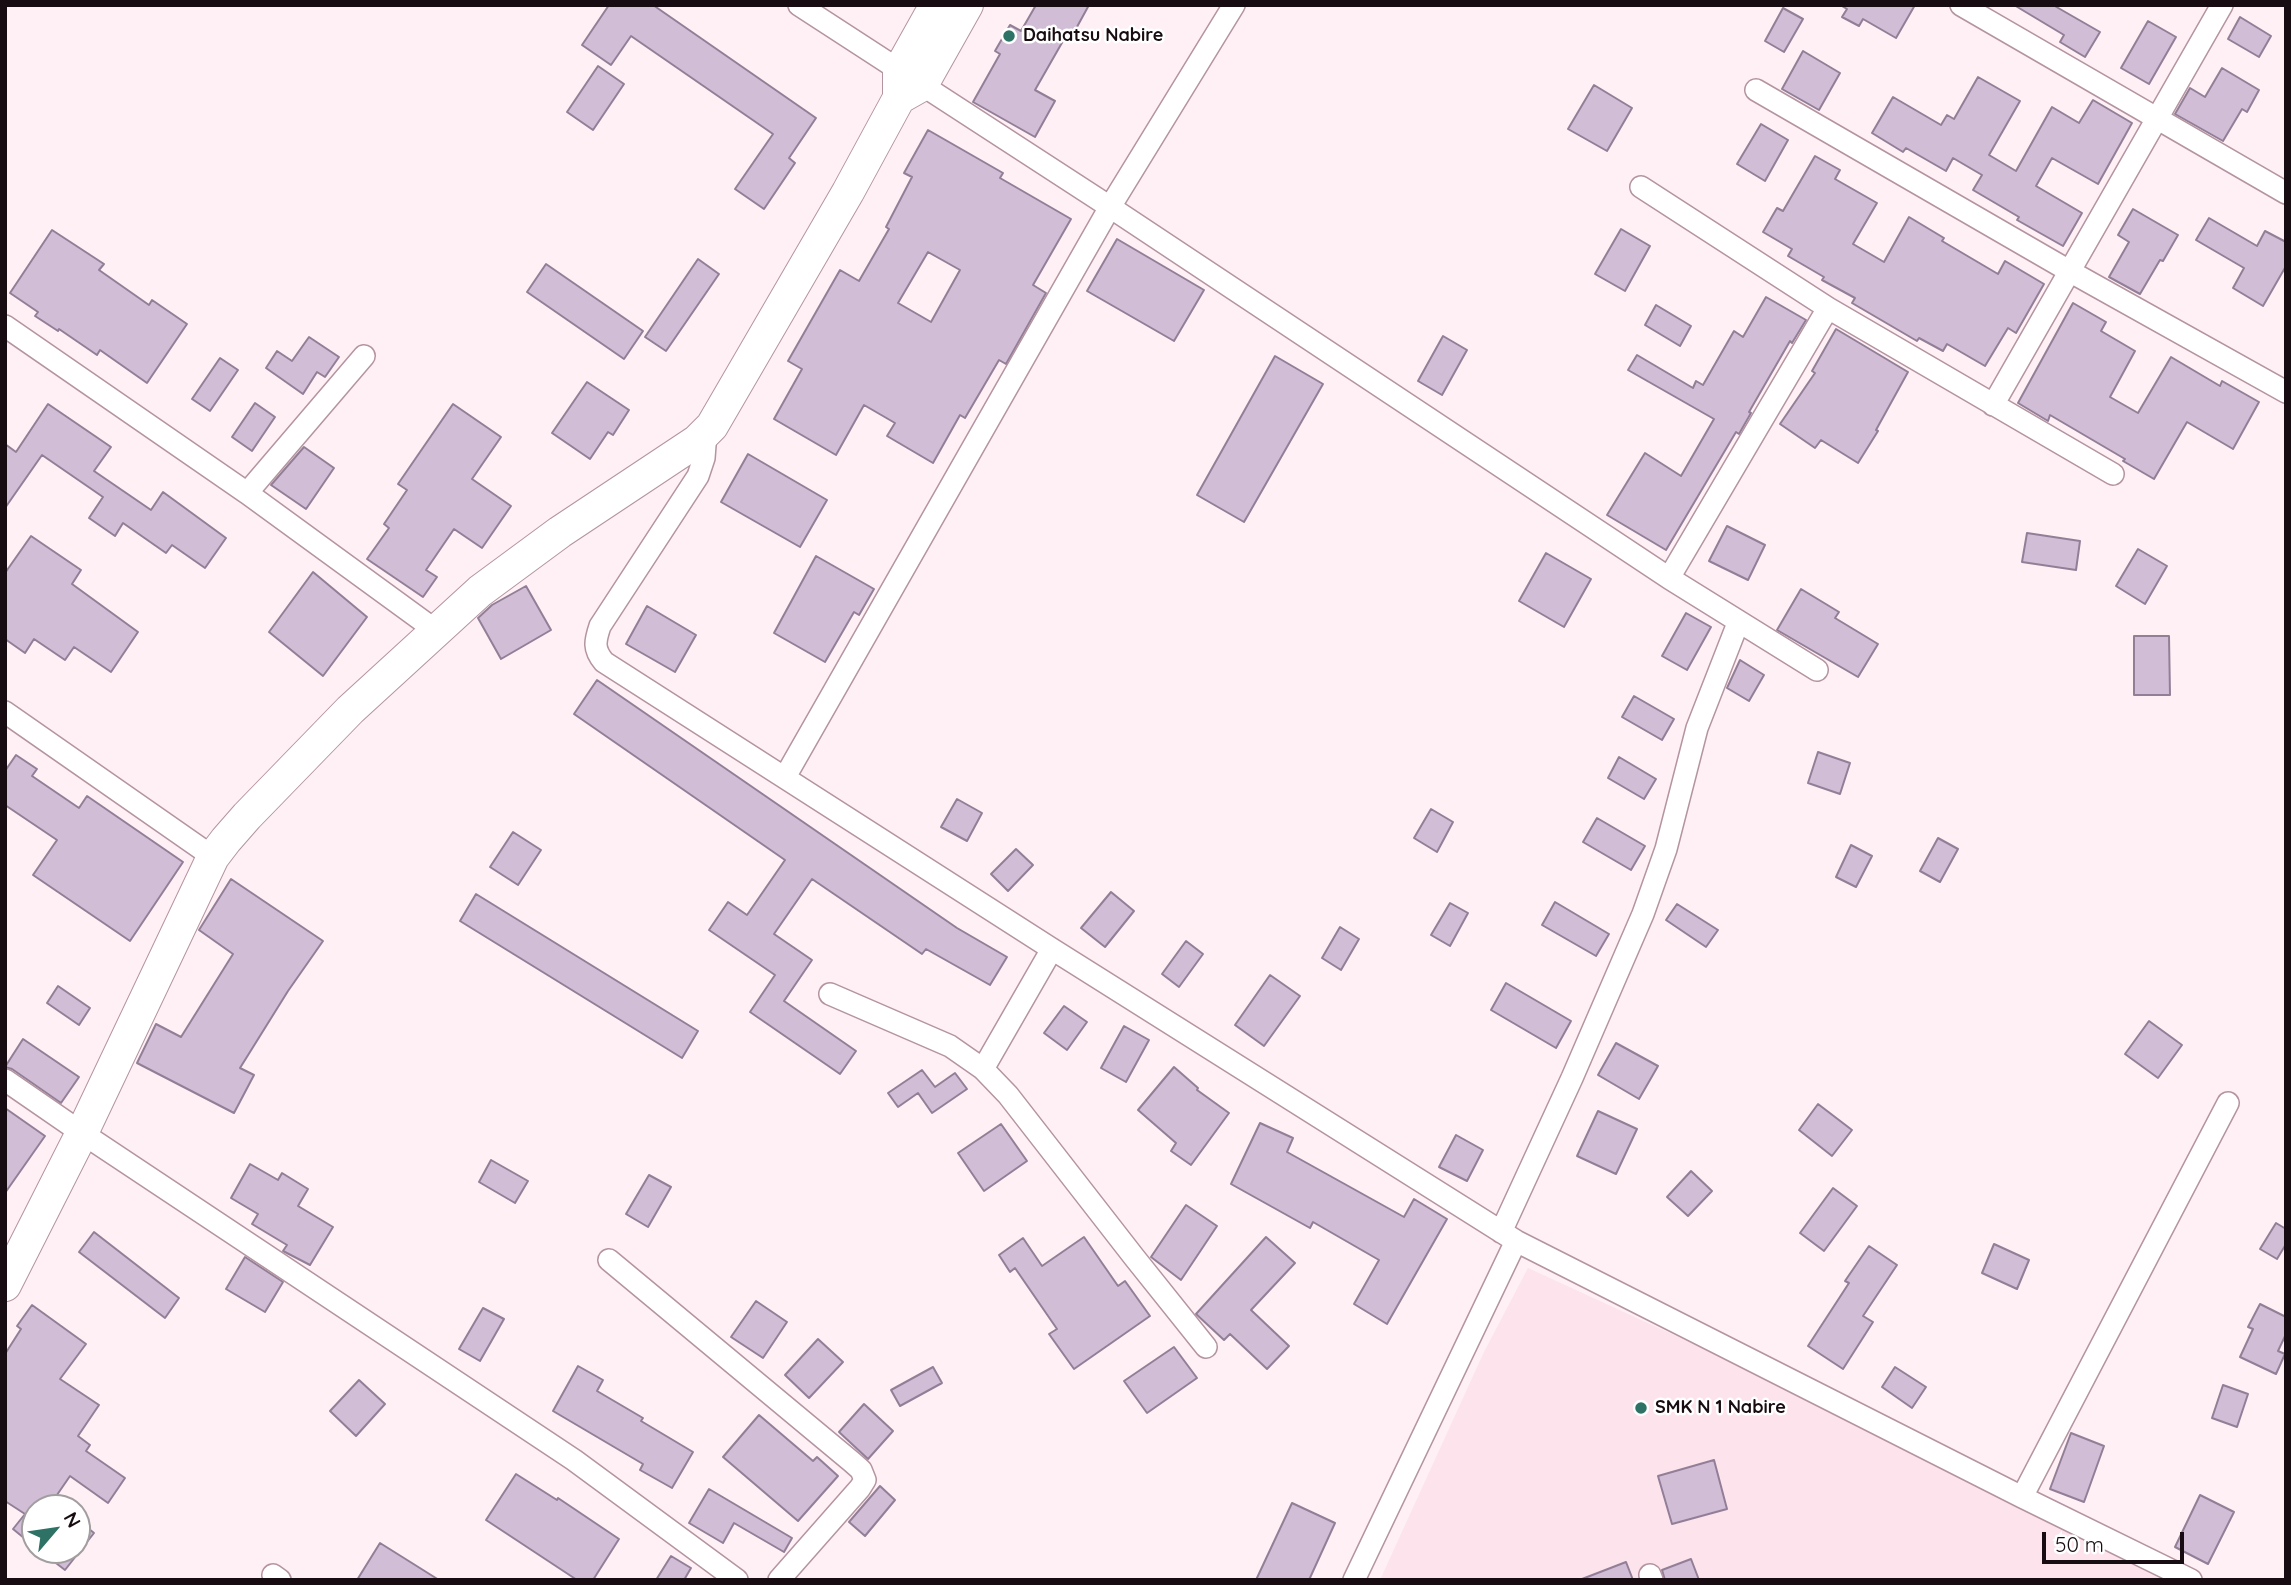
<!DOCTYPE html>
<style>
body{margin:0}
#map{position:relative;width:2291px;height:1585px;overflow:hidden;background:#fef0f5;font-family:Quicksand,sans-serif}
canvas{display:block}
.frame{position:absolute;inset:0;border:7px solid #170c11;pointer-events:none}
.north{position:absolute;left:21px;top:1494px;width:70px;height:70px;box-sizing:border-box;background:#fff;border:2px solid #a29ea0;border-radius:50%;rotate:61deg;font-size:19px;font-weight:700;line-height:28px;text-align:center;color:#170c11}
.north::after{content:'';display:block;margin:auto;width:24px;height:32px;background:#2d7265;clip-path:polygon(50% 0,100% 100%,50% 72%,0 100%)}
.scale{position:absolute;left:2042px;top:1532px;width:142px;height:32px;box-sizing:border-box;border:4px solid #170c11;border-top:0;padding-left:9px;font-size:21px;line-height:24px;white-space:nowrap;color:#170c11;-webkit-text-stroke:5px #fff;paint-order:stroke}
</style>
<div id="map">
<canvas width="2291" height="1585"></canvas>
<div class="frame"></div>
<div class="north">N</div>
<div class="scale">50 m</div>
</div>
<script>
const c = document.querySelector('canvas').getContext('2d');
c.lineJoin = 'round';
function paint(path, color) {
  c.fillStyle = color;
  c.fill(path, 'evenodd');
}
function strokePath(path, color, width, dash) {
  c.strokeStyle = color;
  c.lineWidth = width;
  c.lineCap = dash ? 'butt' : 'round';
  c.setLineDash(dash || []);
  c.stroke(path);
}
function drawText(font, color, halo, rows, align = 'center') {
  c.font = font + ' Quicksand,sans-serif';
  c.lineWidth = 5;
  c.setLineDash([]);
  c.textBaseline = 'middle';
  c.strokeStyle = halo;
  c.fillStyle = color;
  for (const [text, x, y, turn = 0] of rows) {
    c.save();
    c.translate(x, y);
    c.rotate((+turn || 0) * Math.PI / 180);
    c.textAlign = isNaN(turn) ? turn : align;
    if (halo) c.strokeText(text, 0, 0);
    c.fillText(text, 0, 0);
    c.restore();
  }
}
const built = new Path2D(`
 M1528,1268L1726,1359L2163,1580H1380L1484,1352Z`);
const building = new Path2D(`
 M609,5H653L816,118L789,158L795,163L764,209L735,189L773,134L631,36L611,65L582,45Z
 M1036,5H1089L1072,36L1067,34L1035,90L1055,101L1035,137L973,102L1000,54L995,51L1010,25L1021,31Z
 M1840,5H1915L1896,38L1863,19L1859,26L1842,17L1847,9Z
 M2014,5H2053L2100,32L2085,57L2060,42L2064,35Z
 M1783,8L1803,19L1784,52L1765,41Z
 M2240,17L2271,36L2259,57L2228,39Z
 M2148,21L2176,37L2149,84L2121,68Z
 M1803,51L1840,73L1819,110L1782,89Z
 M598,66L624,84L593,130L567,112Z
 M2222,68L2259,90L2247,112L2242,109L2223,141L2175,114L2190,88L2205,97Z
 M1978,77L2020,101L1989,155L2016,171L2052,107L2079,123L2093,100L2132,123L2098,184L2052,158L2036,186L2082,213L2063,246L2017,220L2019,217L1973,190L1982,175L1953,158L1946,171L1906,148L1903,152L1872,133L1893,97L1941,125L1947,115L1954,119Z
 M1594,85L1632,108L1607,151L1568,129Z
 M1761,124L1788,140L1765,181L1737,164Z
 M928,130L1003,173L1000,178L1071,219L1033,285L1046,293L1006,364L999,360L965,418L960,415L933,463L887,436L895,423L864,405L836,455L774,419L802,369L788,361L840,270L859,281L889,229L886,227L912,177L904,173ZM928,252L960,270L931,322L898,303Z
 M1815,156L1840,170L1835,179L1877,203L1853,244L1884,262L1909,217L1944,238L1942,241L1998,274L2005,261L2044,284L2016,333L2008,328L1985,366L1947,344L1943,351L1919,338L1917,341L1852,303L1855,298L1822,280L1824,277L1788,256L1792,249L1763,232L1777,208L1783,211Z
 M2133,209L2178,235L2163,261L2160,260L2140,294L2109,277L2129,242L2118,235Z
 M2209,218L2257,246L2265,231L2286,242V266L2263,306L2233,288L2244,268L2196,240Z
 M1621,229L1650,246L1625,291L1595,274Z
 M52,230L104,264L99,270L149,305L152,300L187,324L147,383L100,350L97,355L59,329L58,331L35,316L38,312L10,293Z
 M1117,239L1204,290L1174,341L1087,291Z
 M698,259L719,274L666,351L645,337Z
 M546,264L643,331L624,359L527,292Z
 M1766,297L1806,320L1792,343L1790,341L1749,412L1751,413L1739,434L1736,432L1666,550L1607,515L1645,453L1681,476L1714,419L1628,370L1637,355L1693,388L1696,381L1703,385L1734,331L1743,337Z
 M2073,303L2106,322L2101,331L2135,351L2110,397L2138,413L2171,357L2220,386L2222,381L2259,402L2233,449L2187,422L2154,479L2123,461L2125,459L2050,415L2048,421L2018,403Z
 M1656,305L1691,326L1680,346L1645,325Z
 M1836,329L1908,372L1876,430L1878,431L1858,463L1821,440L1815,448L1780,424L1815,373L1812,371Z
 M1443,336L1467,350L1442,395L1418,381Z
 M309,337L339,357L325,377L317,372L303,394L266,368L277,351L292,361Z
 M1275,356L1323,384L1244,522L1197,495Z
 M220,358L238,370L210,411L192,399Z
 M587,382L629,410L613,435L608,432L590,459L552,433Z
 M255,403L275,417L252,451L232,437Z
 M48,404L111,447L94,471L151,510L163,492L226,538L205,568L172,545L166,553L123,523L115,536L89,518L103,497L42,455L5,508V444L16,452Z
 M453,404L501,437L472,479L511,506L482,548L454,529L426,570L437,577L423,597L367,559L389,528L384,524L407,490L398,484Z
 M304,447L334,468L306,509L271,485Z
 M748,454L827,500L800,547L721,502Z
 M1727,526L1765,545L1748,580L1709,561Z
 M2027,533L2080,541L2076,570L2022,562Z
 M31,536L81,570L72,584L138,632L111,672L74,647L65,660L34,639L25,653L5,639V573Z
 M2138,549L2167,566L2145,604L2116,586Z
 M1546,553L1591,579L1564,627L1519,601Z
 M816,556L874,589L859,615L854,612L825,662L774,633Z
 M313,572L367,617L323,676L269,632Z
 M526,586L551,630L501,659L478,618L492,605Z
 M1801,589L1839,612L1835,618L1878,644L1858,677L1777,630Z
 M647,606L696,635L675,672L626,644Z
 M1686,613L1711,627L1687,670L1662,656Z
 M2134,636H2169L2170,695H2134Z
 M1740,660L1764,675L1749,701L1727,688Z
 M597,680L957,928L1007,957L990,985L926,949L922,954L812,879L774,934L812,960L784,1001L856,1051L840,1074L750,1012L775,975L709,930L728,902L747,915L785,860L574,714Z
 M1634,696L1674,719L1662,740L1622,717Z
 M1818,752L1850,763L1840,794L1808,783Z
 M16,755L37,769L32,776L79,808L87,796L183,862L130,941L33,875L57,840L5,805V771Z
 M1619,757L1656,779L1644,799L1608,778Z
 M957,799L982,813L967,841L941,827Z
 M1431,809L1453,822L1437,852L1414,838Z
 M1597,818L1645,846L1631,870L1583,842Z
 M513,832L541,850L518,885L490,867Z
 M1938,838L1958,849L1940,882L1920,871Z
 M1851,845L1872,856L1856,887L1836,877Z
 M1016,849L1033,865L1008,891L991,874Z
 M231,879L323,941L288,991L240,1068L254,1075L234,1113L137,1063L156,1024L181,1037L233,954L199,930Z
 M1111,892L1134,911L1105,947L1081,928Z
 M476,894L698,1031L682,1058L460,921Z
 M1555,902L1609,934L1596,956L1542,925Z
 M1450,903L1468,913L1450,946L1431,935Z
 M1677,904L1718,930L1706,947L1666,920Z
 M1340,927L1359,939L1341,970L1322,958Z
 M1186,941L1203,954L1179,987L1162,974Z
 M1270,975L1300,996L1264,1046L1235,1025Z
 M1506,983L1571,1021L1556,1048L1491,1010Z
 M58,986L90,1008L79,1025L47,1003Z
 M1064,1006L1087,1022L1067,1050L1044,1033Z
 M2149,1021L2182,1045L2158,1078L2125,1054Z
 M1124,1026L1149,1040L1126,1082L1101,1068Z
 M23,1039L79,1077L61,1103L12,1069L5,1067Z
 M1616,1043L1658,1066L1639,1099L1598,1075Z
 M1174,1067L1198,1088L1197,1090L1229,1113L1191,1165L1171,1151L1176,1143L1138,1110Z
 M922,1070L935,1087L955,1073L967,1089L932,1113L918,1093L898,1107L888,1093Z
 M1818,1104L1852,1130L1832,1156L1799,1130Z
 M5,1108L45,1136L5,1193Z
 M1598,1111L1637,1129L1616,1174L1577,1156Z
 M1260,1123L1293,1138L1287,1152L1404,1217L1414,1199L1447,1219L1387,1324L1354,1304L1379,1260L1313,1222L1310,1228L1231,1184Z
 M1001,1124L1027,1161L984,1191L958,1153Z
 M1456,1135L1483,1150L1467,1181L1439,1167Z
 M491,1160L528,1181L515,1203L479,1182Z
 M250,1164L278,1180L282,1173L308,1189L298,1206L333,1227L310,1265L283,1251L287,1245L252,1224L258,1214L231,1198Z
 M1691,1171L1712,1191L1688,1216L1667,1197Z
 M649,1175L671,1187L648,1227L626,1214Z
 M1833,1188L1857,1206L1824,1251L1800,1233Z
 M1186,1205L1217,1226L1181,1280L1151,1257Z
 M2276,1223L2286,1229V1244L2277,1259L2260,1249Z
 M94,1232L179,1298L165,1318L79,1252Z
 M1084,1237L1118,1286L1125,1281L1150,1316L1074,1369L1049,1334L1057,1329L1015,1268L1010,1272L999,1255L1023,1238L1042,1266Z
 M1266,1237L1295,1263L1251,1310L1289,1346L1267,1369L1230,1334L1224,1340L1196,1314Z
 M1994,1244L2029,1260L2017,1289L1982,1273Z
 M1869,1246L1897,1265L1863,1316L1873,1322L1843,1369L1808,1346L1849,1283L1845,1281Z
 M245,1257L283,1282L265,1312L226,1289Z
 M756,1301L787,1322L763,1358L731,1337Z
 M2260,1304L2286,1317V1334L2278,1351L2285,1354L2276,1374L2240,1357L2253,1329L2248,1327Z
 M32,1305L86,1344L60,1379L99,1405L78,1436L90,1445L86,1451L125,1478L108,1503L70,1476L48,1508H35V1547L13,1529L25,1514L5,1501V1354L21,1329L17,1326Z
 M483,1308L504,1319L480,1361L459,1349Z
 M818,1339L843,1362L809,1398L785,1375Z
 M1174,1347L1197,1378L1147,1413L1124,1381Z
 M578,1366L603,1380L597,1391L643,1418L641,1421L693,1452L672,1488L640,1470L643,1464L553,1411Z
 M933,1367L942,1383L900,1406L891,1390Z
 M1895,1367L1926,1387L1912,1408L1882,1387Z
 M359,1380L385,1404L356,1436L330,1411Z
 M2223,1385L2248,1394L2237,1427L2212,1418Z
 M864,1404L893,1431L868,1459L839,1432Z
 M759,1415L813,1461L817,1457L838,1476L798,1521L723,1457Z
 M2071,1433L2104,1446L2084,1502L2050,1489Z
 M1714,1460L1727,1509L1672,1524L1658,1476Z
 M516,1474L557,1500L558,1498L619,1539L593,1580H577L486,1520Z
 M880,1486L895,1500L865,1536L849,1522Z
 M709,1489L792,1538L784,1552L734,1523L723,1543L689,1523Z
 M2200,1495L2234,1512L2208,1564L2175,1547Z
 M1292,1503L1335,1523L1309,1580H1256Z
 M77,1519L94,1533L65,1570L39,1550H77Z
 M380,1543L439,1580H357Z
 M671,1556L691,1568L684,1580H656Z
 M1691,1559L1699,1580H1665L1662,1570Z
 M1626,1562L1633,1580H1582V1579Z`);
const minor = new Path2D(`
 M799,5L1110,207L1669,578L1817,670
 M1961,5L2286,193
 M1756,90L2071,272L2286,392
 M1641,187L1828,308L2113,474
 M5,326L247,493L435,630
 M1993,405L2222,5
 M706,432L704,458L698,476L600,626C595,641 593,649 604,662L1052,949L1516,1241L2022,1497L2191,1580
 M247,493L364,356
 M1669,578L1828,308
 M5,712L213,857
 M785,777L1110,207L1234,5
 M830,994L950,1046L983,1069L1008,1095L1134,1257L1206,1347
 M983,1069L1052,949
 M5,1080L82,1133L574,1460L737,1580
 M1501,1232L1572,1078L1643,914L1666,849L1697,728L1738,623
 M609,1260L852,1462L861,1470L865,1480L860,1488L779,1580
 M2022,1497L2228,1103
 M273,1575L280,1580
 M1650,1575L1652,1580
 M1354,1580L1516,1241`);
const primary = new Path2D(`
 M899,98L922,85L967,5
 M5,1285L82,1133L213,857L226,840L247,816L350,710L480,591L560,532L697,441L712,426L848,192L899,98V71L936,5`);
const markers = [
 [1009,36,7,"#2d7265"],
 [1641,1408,7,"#2d7265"]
];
const poiNames = [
 ["Daihatsu Nabire",1023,36],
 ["SMK N 1 Nabire",1655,1408]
];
paint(built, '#fce3ec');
paint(building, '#d1bdd6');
strokePath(building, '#927f97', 2);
strokePath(minor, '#b494a0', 24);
strokePath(primary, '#b494a0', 34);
strokePath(minor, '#fff', 21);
strokePath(primary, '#fff', 32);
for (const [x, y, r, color] of markers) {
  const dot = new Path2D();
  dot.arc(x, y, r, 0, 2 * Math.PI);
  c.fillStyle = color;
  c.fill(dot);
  strokePath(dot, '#fff', 2.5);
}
drawText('bold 18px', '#170c11', '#fff', poiNames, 'left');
</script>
